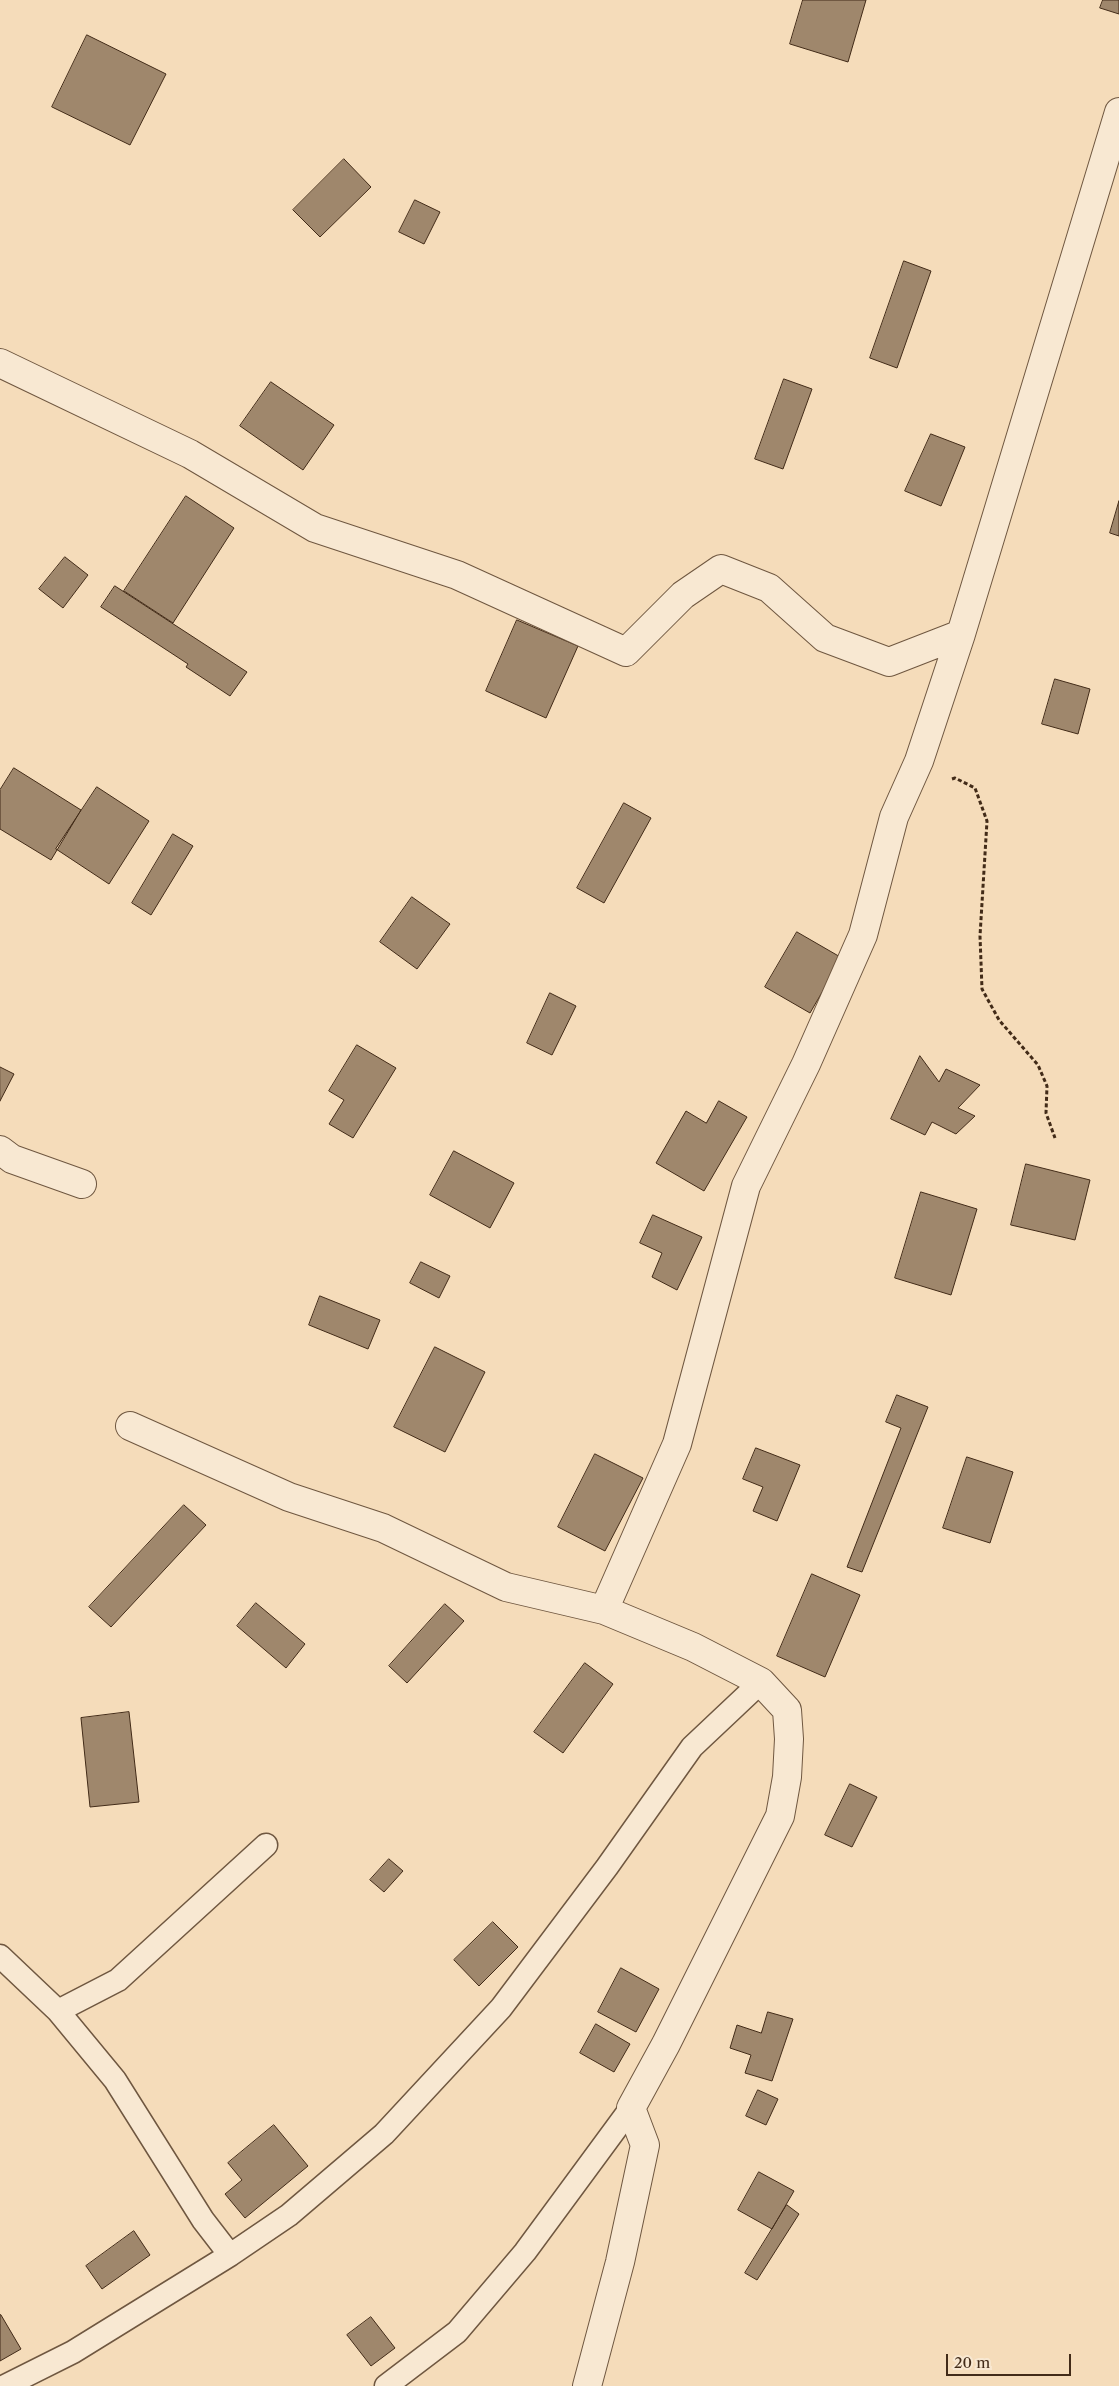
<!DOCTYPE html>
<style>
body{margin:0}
#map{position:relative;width:1119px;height:2386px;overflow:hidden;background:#f5dcba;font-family:"Libre Caslon Text",serif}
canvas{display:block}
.scale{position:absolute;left:946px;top:2354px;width:125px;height:22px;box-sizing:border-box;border:2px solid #422b18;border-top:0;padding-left:6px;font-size:15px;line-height:18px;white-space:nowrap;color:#422b18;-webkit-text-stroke:4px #f8e8d2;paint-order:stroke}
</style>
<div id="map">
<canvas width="1119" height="2386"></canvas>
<div class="scale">20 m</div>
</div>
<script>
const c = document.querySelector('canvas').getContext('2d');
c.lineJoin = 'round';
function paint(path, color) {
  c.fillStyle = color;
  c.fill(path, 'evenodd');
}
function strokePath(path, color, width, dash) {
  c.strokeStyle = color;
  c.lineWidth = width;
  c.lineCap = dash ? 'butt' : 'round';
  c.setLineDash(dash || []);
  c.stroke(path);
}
const building = new Path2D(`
 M803,0H866L848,62L790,44Z
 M1103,0H1119V14L1100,8Z
 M87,35L166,74L130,145L52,107Z
 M344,159L371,187L320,237L293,210Z
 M415,200L440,212L424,244L399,232Z
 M904,261L931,271L897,368L870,358Z
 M784,379L812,389L783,469L755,459Z
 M271,382L334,425L303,470L240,426Z
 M931,434L965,447L941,506L905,491Z
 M186,496L234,528L173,623L124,591Z
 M1119,501V536L1110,533Z
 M65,557L88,575L63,608L39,589Z
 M115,586L247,672L230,696L186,667L188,664L101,607Z
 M517,620L578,646L546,718L486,691Z
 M1055,679L1090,689L1078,734L1042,724Z
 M14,768L81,810L51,860L0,829V790Z
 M97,787L149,821L109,884L56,849Z
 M624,803L651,818L604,903L577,888Z
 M173,834L193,846L151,915L132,903Z
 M412,897L450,924L417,969L380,942Z
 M797,932L842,958L810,1013L765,987Z
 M550,993L576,1006L552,1055L527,1043Z
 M357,1045L396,1068L353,1138L329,1124L344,1100L329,1091Z
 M920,1056L939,1082L946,1069L980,1085L958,1108L975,1116L956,1134L932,1122L925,1135L891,1119Z
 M0,1067L14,1074L0,1101Z
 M719,1101L747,1117L704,1191L656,1163L686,1111L706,1123Z
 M454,1151L514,1183L490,1228L430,1195Z
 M1026,1164L1090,1180L1075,1240L1011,1225Z
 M921,1192L977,1209L951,1295L895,1278Z
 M653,1215L702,1237L677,1290L652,1277L662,1253L640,1243Z
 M421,1262L450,1276L439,1298L410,1283Z
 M320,1296L380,1320L368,1349L309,1325Z
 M435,1347L485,1372L445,1452L394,1427Z
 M897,1395L928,1407L862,1572L847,1567L901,1428L886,1422Z
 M756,1448L800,1465L777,1521L753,1511L763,1487L743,1479Z
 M595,1454L643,1478L605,1551L558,1527Z
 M967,1457L1013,1472L990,1543L943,1528Z
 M184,1505L206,1525L111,1627L89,1607Z
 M812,1574L860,1595L825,1677L777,1656Z
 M256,1603L305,1644L286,1668L237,1626Z
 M445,1604L464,1621L407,1683L389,1666Z
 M585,1663L613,1684L563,1753L534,1732Z
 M129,1712L139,1802L90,1807L81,1718Z
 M850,1784L877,1797L852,1847L825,1835Z
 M389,1859L403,1871L384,1892L370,1880Z
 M493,1922L518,1947L479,1986L454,1960Z
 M621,1968L659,1989L636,2032L598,2012Z
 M768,2012L793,2019L772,2081L745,2073L751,2055L730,2048L737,2025L761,2033Z
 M596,2024L630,2044L614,2072L580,2053Z
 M758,2090L778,2099L766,2125L746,2116Z
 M274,2125L308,2166L245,2218L225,2194L242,2180L228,2163Z
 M759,2172L794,2191L772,2229L738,2210Z
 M787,2205L799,2214L757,2280L745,2273Z
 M134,2231L150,2255L102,2289L86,2266Z
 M1,2315L21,2349L0,2361V2315Z
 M371,2317L395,2348L371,2366L347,2335Z`);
const path = new Path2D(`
 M952,779L955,778L975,788L987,821L980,936L982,989L999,1020L1038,1065L1047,1086L1046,1113L1055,1138`);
const service = new Path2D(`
 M0,1956L58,2011L115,2080L203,2220L230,2255
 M58,2011L118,1980L266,1845
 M5,2386L73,2352L230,2255L289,2215L384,2134L501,2008L607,1867L692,1747L761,1682
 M386,2386L457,2332L525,2252L631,2108`);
const minor = new Path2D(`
 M0,363L190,454L315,528L457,575L626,652L683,595L721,569L769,588L825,638L889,662L961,634
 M0,1150L12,1159L82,1184
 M130,1426L289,1497L383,1528L506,1587L604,1610L693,1647L761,1682L787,1710L789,1739L787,1777L780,1816L666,2044L631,2108L645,2145L620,2262L587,2386
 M604,1610L677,1444L746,1186L806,1064L863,935L894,817L919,761L961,634L1119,112`);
paint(building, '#9f876c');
strokePath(building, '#422b18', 1);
strokePath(service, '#6f5740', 25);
strokePath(minor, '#6f5740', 30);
strokePath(path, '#422b18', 3, [4, 2.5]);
strokePath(service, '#f8e8d2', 22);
strokePath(minor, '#f8e8d2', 28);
</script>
